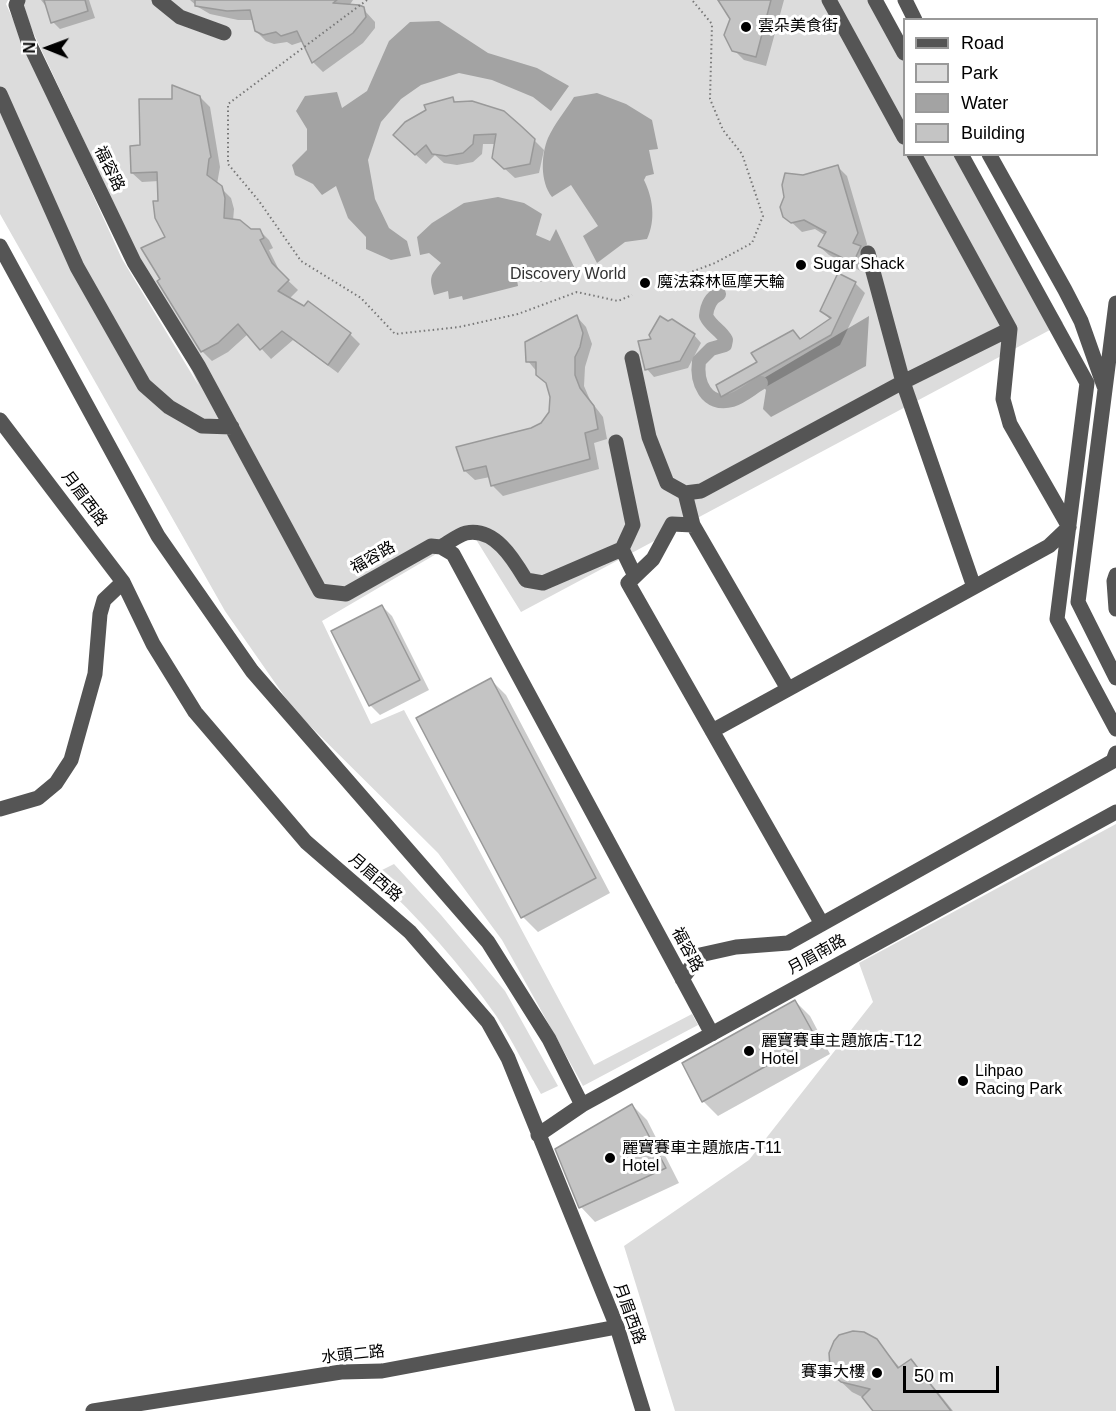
<!DOCTYPE html>
<meta charset="utf-8">
<style>
body{margin:0}
#map{position:relative;width:1116px;height:1411px;overflow:hidden;background:#fff;font-family:Helvetica,sans-serif}
canvas{display:block}
.legend{position:absolute;left:903px;top:18px;width:195px;height:138px;box-sizing:border-box;background:#fff;border:2px solid #999;margin:0;padding:8px 10px;list-style:none;font-size:18px;color:#000}
.legend li{display:flex;align-items:center;gap:12px;height:30px}
.legend b{width:30px;border:2px solid #999}
.north{position:absolute;left:18px;top:18px;width:60px;height:60px;-webkit-text-stroke:4px #fff;paint-order:stroke;rotate:271deg;font-size:16px;font-weight:700;line-height:24px;text-align:center;color:#000}
.north::after{content:'';display:block;margin:auto;width:21px;height:27px;background:#000;clip-path:polygon(50% 0,100% 100%,50% 72%,0 100%)}
.scale{position:absolute;left:903px;top:1366px;width:96px;height:27px;box-sizing:border-box;border:3px solid #000;border-top:0;padding-left:8px;font-size:18px;line-height:21px;white-space:nowrap;color:#000;-webkit-text-stroke:4px #fff;paint-order:stroke}
</style>
<div id="map">
<canvas width="1116" height="1411"></canvas>
<ul class="legend">
<li><b style="height:8px;background:#555"></b>Road</li>
<li><b style="height:16px;background:#dcdcdc"></b>Park</li>
<li><b style="height:16px;background:#a3a3a3"></b>Water</li>
<li><b style="height:16px;background:#c4c4c4"></b>Building</li>
</ul>
<div class="north">N</div>
<div class="scale">50 m</div>
</div>
<script>
const c = document.querySelector('canvas').getContext('2d');
c.lineJoin = 'round';
function paint(path, color) {
  c.fillStyle = color;
  c.fill(path, 'evenodd');
}
function strokePath(path, color, width, dash) {
  c.strokeStyle = color;
  c.lineWidth = width;
  c.lineCap = dash ? 'butt' : 'round';
  c.setLineDash(dash || []);
  c.stroke(path);
}
function drawText(font, color, halo, rows, align = 'center') {
  c.font = font + ' Helvetica,"Noto Sans TC",sans-serif';
  c.lineWidth = 6;
  c.setLineDash([]);
  c.textBaseline = 'middle';
  c.strokeStyle = halo;
  c.fillStyle = color;
  for (const [text, x, y, turn = 0] of rows) {
    c.save();
    c.translate(x, y);
    c.rotate((+turn || 0) * Math.PI / 180);
    c.textAlign = isNaN(turn) ? turn : align;
    if (halo) c.strokeText(text, 0, 0);
    c.fillText(text, 0, 0);
    c.restore();
  }
}
const green = new Path2D(`
 M0,0H8L6,4L122,259L199,386L18,0H869L904,60V154L961,155L1063,323L521,612L472,533L322,621L371,724L404,710L594,1065L692,1014L698,1025L583,1086L502,940L438,853L294,710L225,611L0,214Z
 M1116,824V1411H675L624,1246L749,1160L873,1002L859,963Z
 M394,864L441,915L505,991L558,1086L541,1094C526,1068 513,1042 497,1017C461,965 419,917 372,875Z`);
const water = new Path2D(`
 M439,21L488,53L537,68L569,86L551,111L533,97L492,80L459,73L421,85L401,99L381,122L368,160L375,199L389,228L407,241L411,256L391,260L366,249V237L348,218L336,186L322,195L313,184L295,175L292,165L307,150V129L296,111L305,96L337,92L342,108L367,91L389,41L410,22Z
 M597,93L626,104L652,120L658,149L649,150L654,174L646,176L644,180C653,198 656,220 647,239L625,242L597,263L583,236L598,226L571,185L552,197C540,182 541,155 548,138C555,123 566,110 574,97Z
 M498,197L524,203L542,214L536,235L550,241L556,229L576,271L540,282L537,274L517,280L518,286L463,300L462,296L449,299L448,291L434,295C429,277 430,276 441,263L429,253L420,255L417,237L432,223L464,203Z
 M869,316L866,366L771,417L763,409L766,390L759,381Z`);
const shadow = new Path2D(`
 M41,0H89L95,18L60,29L53,22L49,10Z
 M190,0H353L349,6L365,11L375,22V28L363,43L323,72L313,62L304,41L292,45L287,42L274,44L266,41L256,31L254,20H238L210,14L198,7Z
 M717,0H784L766,66L744,60L734,50L732,19Z
 M200,97L210,107L220,167L217,184L231,198L234,209L233,221L250,231L259,230L269,240L273,248L269,250L281,274L298,290L289,299L350,334L360,344L338,373L293,340L271,359L248,334L228,352L212,361L202,351L159,281L162,279L167,237L160,202L159,181L142,182L132,173L142,147L174,100Z
 M452,99L457,103L534,140L544,150L539,173L515,178L504,168L496,144H483L482,154L473,162L457,165L444,163L435,155L426,164L405,145Z
 M837,166L847,176L867,244L864,251L870,257L863,272L829,255L819,246L826,236L815,229L802,232L785,216L803,177Z
 M855,283L865,293L840,345L732,406L722,396L793,332L801,340L831,320L821,311Z
 M577,317L586,327L592,344L585,367L584,386L590,400L603,417L607,439L594,443L599,469L503,496L493,486L490,477L475,480L465,471L542,425L550,413L552,397L548,385L528,361Z
 M694,335L701,343L688,368L654,377L647,369L653,340Z
 M382,606L392,616L429,690L380,715L370,705Z
 M491,680L506,695L610,893L538,932L523,917Z
 M795,1001L810,1016L830,1054L718,1116L703,1101Z
 M632,1105L647,1120L679,1183L595,1222L581,1207Z
 M876,1340L900,1368L910,1361L925,1376L953,1411H875L866,1399L852,1392L836,1377Z`);
const canal = new Path2D(`
 M719,294C710,298 707,306 706,316C711,327 721,330 726,340L725,345L711,349L699,361C696,382 706,407 732,400C742,397 752,388 761,383`);
const building = new Path2D(`
 M44,0H85L88,11L51,23Z
 M195,0H337L333,3L359,5L364,7L366,17L353,33L312,63L297,31L281,36L276,32L263,35L255,31L250,10L227,11L195,6Z
 M718,0H771L756,57L732,51L724,35L730,19Z
 M172,85L200,96L211,157L209,159L207,175L222,186L225,198L224,218L240,220L251,229H260L264,238L260,240L272,263L289,280L278,291L304,306L308,301L351,333L328,365L282,331L260,350L238,324L218,343L201,352L157,281L160,279L141,248L165,237L155,218L153,201H158L157,172L131,173L130,146L140,145L139,99H172Z
 M453,97L454,102L472,101L504,111L520,125L535,139L530,164L504,169L492,158L496,134L474,135L473,144L463,153L446,156L432,154L426,145L415,155L393,135L405,122L426,110L424,105Z
 M838,165L858,233L853,243L861,246L853,263L818,246L826,232L804,220L791,223L783,217L780,207L784,197L782,185L785,173L803,175Z
 M838,273L856,282L831,335L721,397L716,385L757,362L751,353L793,330L800,339L831,318L820,311Z
 M577,315L583,333L580,347L575,357V375L580,388L594,406L598,429L585,433L590,459L491,486L486,466L464,471L456,447L531,428L541,423L549,412L550,397L546,383L536,375V362H526L525,342Z
 M660,316L668,321L672,319L695,334L680,361L645,370L638,341L651,339L649,335Z
 M382,605L420,680L369,706L331,631Z
 M491,678L596,878L521,918L416,718Z
 M795,1000L816,1038L702,1102L682,1063Z
 M632,1104L666,1168L579,1208L555,1149Z
 M853,1331L864,1332L877,1339L898,1368L911,1359L951,1411H873L862,1397L870,1389L841,1382L835,1377L830,1367L829,1353L834,1341L839,1335Z`);
const path = new Path2D(`
 M367,0L228,104V164L259,201L301,261L361,298L395,334L459,327L518,314L577,292L618,301L632,295
 M667,281L715,263L752,243L763,216L742,154L723,130L710,99L712,24L692,0`);
const minor = new Path2D(`
 M18,0L16,5L28,41L134,262L199,367L320,591L346,594L431,546L441,547L453,554L712,1034
 M159,0L180,17L224,33
 M829,0L904,137
 M875,0L904,53
 M905,0L915,20
 M0,94L77,267L144,385L169,407L202,426L232,427
 M961,154L1087,383L1057,619L1116,729
 M989,154L1065,290L1081,321L1104,386
 M0,246L158,536L252,671L488,942L549,1039L582,1105
 M868,253L903,382L974,587
 M1116,303L1078,602L1116,678
 M632,358L649,437L667,483L685,493L701,491L903,382L1010,329
 M0,420L123,582L153,644L195,712L306,842L410,932L488,1022L508,1058L617,1327L643,1411
 M685,493L693,525L672,524L653,559L628,583L822,924
 M693,525L788,689
 M441,547C448,543 458,535 466,533C495,527 514,560 526,580L543,583L622,549L633,525L616,442
 M622,549L635,576
 M1116,575L1114,581L1116,609
 M712,731L1049,546L1069,527L1010,424L1003,399L1010,329L914,154
 M0,809L38,798L56,783L71,760L95,674L100,614L104,600L123,582
 M682,979L700,955L736,947L788,943L1113,761L1116,753
 M538,1135L582,1105L1116,812
 M93,1411L341,1372L382,1371L617,1327`);
const markers = [
 [746,27,6,"#000"],
 [801,265,6,"#000"],
 [645,283,6,"#000"],
 [749,1051,6,"#000"],
 [963,1081,6,"#000"],
 [610,1158,6,"#000"],
 [877,1373,6,"#000"]
];
const poiNames = [
 ["雲朵美食街",758,27],
 ["Sugar Shack",813,265],
 ["魔法森林區摩天輪",657,283],
 ["麗寶賽車主題旅店-T12",761,1042],
 ["Hotel",761,1060],
 ["Lihpao",975,1072],
 ["Racing Park",975,1090],
 ["麗寶賽車主題旅店-T11",622,1149],
 ["Hotel",622,1167],
 ["賽事大樓",865,1373,"right"]
];
const streetNames = [
 ["福容路",109,169,64],
 ["月眉西路",84,499,53],
 ["福容路",373,558,-30],
 ["月眉西路",375,878,41],
 ["福容路",687,950,62],
 ["月眉南路",817,955,-29],
 ["月眉西路",629,1314,70],
 ["水頭二路",353,1355,-6]
];
const parkNames = [
 ["Discovery World",568,275]
];
paint(green, '#dcdcdc');
paint(water, '#a3a3a3');
paint(shadow, '#0003');
strokePath(canal, '#a3a3a3', 14);
paint(building, '#c4c4c4');
strokePath(building, '#999', 1.5);
strokePath(path, '#777', 2, [1.5, 3]);
strokePath(minor, '#555', 15);
for (const [x, y, r, color] of markers) {
  const dot = new Path2D();
  dot.arc(x, y, r, 0, 2 * Math.PI);
  c.fillStyle = color;
  c.fill(dot);
  strokePath(dot, '#fff', 2);
}
drawText('16px', '#000', '#fff', poiNames, 'left');
drawText('16px', '#000', '#fff', streetNames);
drawText('16px', '#333', '#fff', parkNames);
</script>
